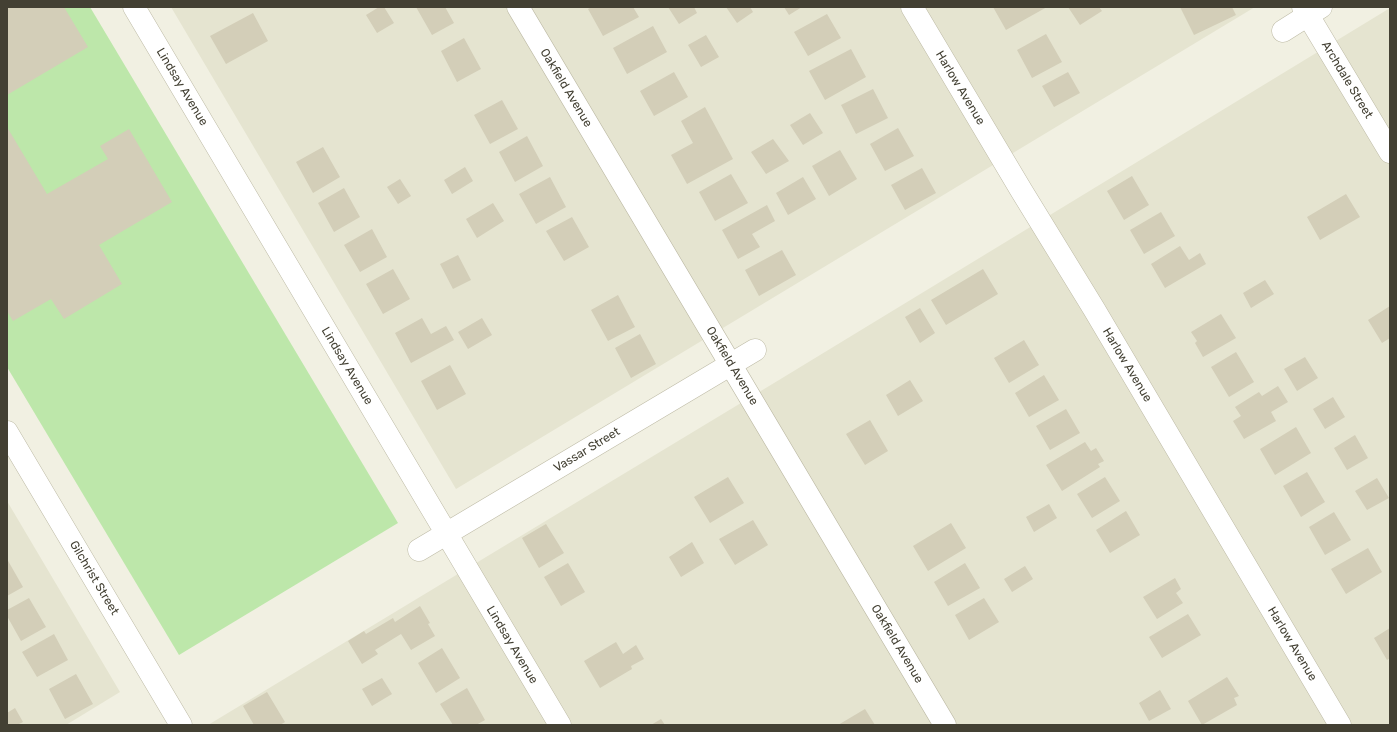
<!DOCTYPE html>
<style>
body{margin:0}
#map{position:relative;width:1397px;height:732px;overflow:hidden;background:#f1f0e2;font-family:Rubik,sans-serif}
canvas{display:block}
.frame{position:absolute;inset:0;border:8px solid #434033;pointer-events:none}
</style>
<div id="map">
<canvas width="1397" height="732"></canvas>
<div class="frame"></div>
</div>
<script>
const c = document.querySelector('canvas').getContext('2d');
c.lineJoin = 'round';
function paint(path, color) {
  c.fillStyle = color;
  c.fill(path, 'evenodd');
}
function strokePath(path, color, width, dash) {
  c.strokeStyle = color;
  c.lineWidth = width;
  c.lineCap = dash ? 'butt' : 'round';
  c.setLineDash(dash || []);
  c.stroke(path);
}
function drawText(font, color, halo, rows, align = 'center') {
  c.font = font + ' Rubik,sans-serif';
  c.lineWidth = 3.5;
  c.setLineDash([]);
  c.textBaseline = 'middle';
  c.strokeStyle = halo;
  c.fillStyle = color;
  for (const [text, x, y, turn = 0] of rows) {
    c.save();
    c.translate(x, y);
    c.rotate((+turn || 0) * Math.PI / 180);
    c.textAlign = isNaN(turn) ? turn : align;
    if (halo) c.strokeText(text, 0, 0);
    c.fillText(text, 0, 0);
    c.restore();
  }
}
const residential = new Path2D(`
 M171,7H1255L456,489Z
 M1390,8V725H208L779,380Z
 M7,501L120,692L66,725H7Z`);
const green = new Path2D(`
 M7,7H90L398,523L179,655L7,367Z`);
const building = new Path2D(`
 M7,7H64L88,47L7,95Z
 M379,7H384L394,23L377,33L366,15Z
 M416,7H445L454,23L432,35Z
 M592,7H633L639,17L603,36L588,9Z
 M668,7H694L697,13L679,24Z
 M726,7H750L753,12L737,23Z
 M784,7H802L789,15Z
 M993,7H1047L1006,30Z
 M1068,7H1099L1102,11L1080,25Z
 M1180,7H1232L1236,15L1194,35Z
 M253,13L268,41L226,64L210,36Z
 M827,14L841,38L808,56L794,32Z
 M653,26L667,52L627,74L613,48Z
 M1046,34L1062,62L1032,78L1017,50Z
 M706,35L719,57L701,67L688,45Z
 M464,38L481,69L457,82L441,51Z
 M851,49L866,77L825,100L809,71Z
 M674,72L688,97L654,116L640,91Z
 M1068,72L1080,93L1054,107L1042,86Z
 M873,89L888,118L856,134L841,105Z
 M502,100L518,129L490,144L474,115Z
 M705,107L733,159L687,184L671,155L693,143L681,121Z
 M810,113L823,133L803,145L790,125Z
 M7,127L47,194L108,159L100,146L129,129L172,202L99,245L122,284L64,319L51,299L13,321L7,311Z
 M898,128L914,156L885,171L870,144Z
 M527,136L543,166L515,182L499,152Z
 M773,139L789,161L766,174L751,152Z
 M323,147L340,177L313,193L296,162Z
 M840,150L857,179L829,196L812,166Z
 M465,167L473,181L452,194L444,180Z
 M922,168L936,193L905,210L891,185Z
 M731,174L748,203L715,221L699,192Z
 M1132,176L1149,205L1124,220L1107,191Z
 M550,177L566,207L536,224L519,194Z
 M803,177L816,199L788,215L776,193Z
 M400,179L411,196L398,204L387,187Z
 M344,188L360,217L334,232L318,203Z
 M1346,194L1360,217L1320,240L1307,217Z
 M493,203L504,221L477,238L466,219Z
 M767,205L775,221L752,234L760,247L738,259L722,230Z
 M1161,212L1175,236L1144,254L1130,230Z
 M572,217L589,247L564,261L546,231Z
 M372,229L387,257L360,272L344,245Z
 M1180,246L1189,260L1200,253L1206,264L1165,288L1151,264Z
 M782,250L796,275L759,296L745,270Z
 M458,255L471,280L453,289L440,264Z
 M393,269L410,299L383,314L366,284Z
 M983,269L998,294L946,325L931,300Z
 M1265,280L1274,294L1251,308L1243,293Z
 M618,295L635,327L608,341L591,310Z
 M1390,306V338L1382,343L1368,320Z
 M920,308L935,333L920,343L905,317Z
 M1221,314L1236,338L1203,357L1195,343L1197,341L1191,332Z
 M422,318L431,334L446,326L454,340L411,363L395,333Z
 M482,318L492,335L468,349L458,332Z
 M640,334L656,364L631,378L615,348Z
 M1024,340L1039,365L1009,383L994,358Z
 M1236,352L1254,382L1229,397L1211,367Z
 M1305,357L1318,378L1297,391L1284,369Z
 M450,365L466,394L437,410L421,381Z
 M1044,375L1059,400L1029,417L1015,393Z
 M910,380L923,401L898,416L886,395Z
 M1278,386L1288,402L1271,412L1276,421L1244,439L1233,421L1241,416L1235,407L1259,392L1262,396Z
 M1333,397L1345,417L1325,429L1313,409Z
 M1066,409L1080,433L1050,450L1036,426Z
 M870,420L888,451L865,465L846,434Z
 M1296,427L1311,453L1275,475L1260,449Z
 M1355,435L1368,458L1347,470L1334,448Z
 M1085,442L1091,451L1096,448L1104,461L1098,464L1100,467L1062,491L1046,465Z
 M1307,472L1325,502L1301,517L1283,486Z
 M728,477L744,503L710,523L694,497Z
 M1105,477L1120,501L1092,518L1077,494Z
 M1377,478L1389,498L1367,510L1355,491Z
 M1049,504L1057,518L1034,532L1026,517Z
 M1126,511L1140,535L1110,553L1096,530Z
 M1334,512L1351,540L1325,555L1309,527Z
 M753,520L768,545L735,565L719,539Z
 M951,523L966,548L928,571L913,546Z
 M546,524L564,553L539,568L522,538Z
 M692,542L704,563L681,577L669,557Z
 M1368,548L1382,572L1346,594L1331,569Z
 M7,559L23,587L7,596Z
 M568,563L585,592L561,606L544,577Z
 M965,563L980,588L948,606L934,582Z
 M1025,566L1033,579L1012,592L1004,579Z
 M1175,578L1181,589L1176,593L1183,603L1157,619L1143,597Z
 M29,598L46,627L21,641L7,616V610Z
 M984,598L999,622L969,640L955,615Z
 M420,606L430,623L428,624L435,636L411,650L401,634L375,650L378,654L362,664L348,641L364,631L366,634L393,618L395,622Z
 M1188,614L1201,635L1162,658L1149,637Z
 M1390,628V658L1387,660L1374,638Z
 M54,634L68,660L37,677L22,652Z
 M616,642L623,654L636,645L644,659L631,666L632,669L600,688L584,661Z
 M442,648L460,678L436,693L418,663Z
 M76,674L93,704L65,719L49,689Z
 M1227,677L1239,696L1234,698L1237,705L1202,725L1188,701Z
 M382,678L392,694L372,706L362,689Z
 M467,688L485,720L476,725H453L440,704Z
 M1160,690L1171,709L1149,721L1139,703Z
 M267,692L285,722L280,725H254L243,706Z
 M15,708L23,722L17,725H7V713Z
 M865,709L875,725H838Z
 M661,719L665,725H651Z`);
const minor = new Path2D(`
 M134,7L560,725
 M518,7L945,725
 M912,7L1021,190L1094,309L1340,725
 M1303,7L1390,152
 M1283,31L1321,7
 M7,432L181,725
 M419,550L755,350`);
const streetNames = [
 ["Archdale Street",1347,80,59],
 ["Lindsay Avenue",182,87,59],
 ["Oakfield Avenue",566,88,59],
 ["Harlow Avenue",960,88,59],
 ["Harlow Avenue",1127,365,59],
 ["Lindsay Avenue",347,366,59],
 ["Oakfield Avenue",732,366,59],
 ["Vassar Street",587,450,-31],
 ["Gilchrist Street",94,578,59],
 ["Oakfield Avenue",897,644,59],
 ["Harlow Avenue",1292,644,59],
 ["Lindsay Avenue",512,645,59]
];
paint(residential, '#e5e4d0');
paint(green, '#bde7aa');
paint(building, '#d3ceb8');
strokePath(minor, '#bdbaa5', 23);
strokePath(minor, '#fff', 22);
drawText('12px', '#434033', '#fff', streetNames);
</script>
